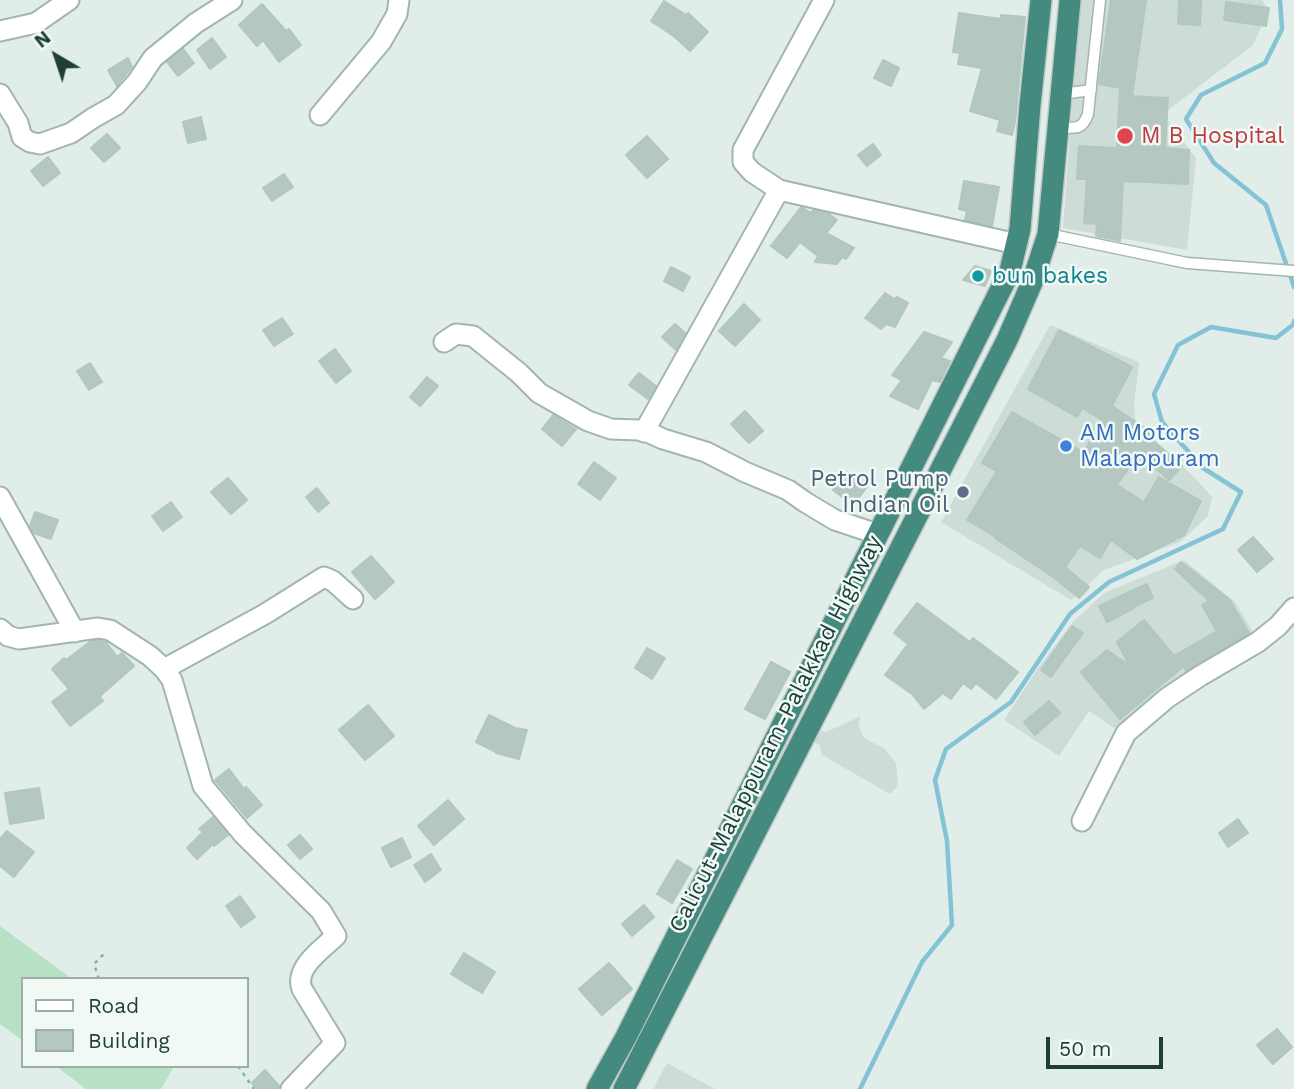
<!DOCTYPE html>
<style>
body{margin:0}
#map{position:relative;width:1294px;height:1089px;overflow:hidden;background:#e0ede8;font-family:"Work Sans",sans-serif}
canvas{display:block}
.legend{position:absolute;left:21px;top:977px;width:228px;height:91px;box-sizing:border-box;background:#f1f9f5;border:2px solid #9daea9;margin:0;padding:9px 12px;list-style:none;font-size:21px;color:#1f3e38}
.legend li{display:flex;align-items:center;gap:14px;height:35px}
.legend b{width:35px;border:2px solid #9daea9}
.north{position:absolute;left:21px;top:21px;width:70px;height:70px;-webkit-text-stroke:5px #f1f9f5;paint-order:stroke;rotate:321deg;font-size:19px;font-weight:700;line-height:28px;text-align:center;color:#1f3e38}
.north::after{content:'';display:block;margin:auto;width:24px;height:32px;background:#1f3e38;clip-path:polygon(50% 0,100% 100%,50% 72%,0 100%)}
.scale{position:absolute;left:1046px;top:1037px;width:117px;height:32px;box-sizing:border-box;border:4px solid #1f3e38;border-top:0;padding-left:9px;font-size:21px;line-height:24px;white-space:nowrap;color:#1f3e38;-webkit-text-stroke:5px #f1f9f5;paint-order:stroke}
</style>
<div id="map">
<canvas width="1294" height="1089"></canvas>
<ul class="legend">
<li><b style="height:9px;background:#fff"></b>Road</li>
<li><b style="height:19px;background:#b5c7c1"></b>Building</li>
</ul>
<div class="north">N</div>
<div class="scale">50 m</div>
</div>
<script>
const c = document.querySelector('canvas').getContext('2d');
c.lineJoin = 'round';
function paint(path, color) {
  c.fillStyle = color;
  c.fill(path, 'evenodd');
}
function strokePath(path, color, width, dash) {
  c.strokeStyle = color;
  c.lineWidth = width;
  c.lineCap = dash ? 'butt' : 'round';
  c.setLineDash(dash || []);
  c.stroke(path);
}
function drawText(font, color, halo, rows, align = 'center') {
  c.font = font + ' "Work Sans",sans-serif';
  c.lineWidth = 5;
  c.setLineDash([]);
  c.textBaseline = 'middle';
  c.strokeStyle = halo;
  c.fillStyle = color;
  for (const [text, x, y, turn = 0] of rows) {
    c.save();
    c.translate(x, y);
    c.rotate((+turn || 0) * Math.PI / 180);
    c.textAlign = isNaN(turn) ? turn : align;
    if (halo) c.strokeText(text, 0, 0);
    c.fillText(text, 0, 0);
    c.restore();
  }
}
const built = new Path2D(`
 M1080,0H1262L1269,12L1252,46L1163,114L1196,158L1187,250L1063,228Z
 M1050,325L1139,362L1134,407L1136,423L1194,477L1212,497L1208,516L1180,542L1104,570L1071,600L941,522Z
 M1184,560L1235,602L1256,637L1183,676L1114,728L1089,711L1059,756L1004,720L1038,668L1072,623L1104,593Z
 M861,716L858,725L864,738L885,749L896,763L898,786L890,794L822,755L820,746L808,738L815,728L826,732Z
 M667,1063L715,1089H653Z`);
const green = new Path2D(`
 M0,926L72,979H23V1041L0,1024Z
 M56,1066H174L161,1089H86Z`);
const stream = new Path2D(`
 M1280,0L1282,29L1265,63L1201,95L1186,119L1214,163L1266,205L1294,287
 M860,1089L922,962L952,925L947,841L935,780L946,749L1011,702L1070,614L1109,582L1223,529L1241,492L1203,468L1162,422L1154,394L1178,345L1211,327L1276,338L1294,324V321`);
const building = new Path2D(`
 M1111,0H1146L1132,96L1168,98L1165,148L1189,150L1188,184L1123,181L1120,241L1096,236L1097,224L1084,223L1087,179H1077L1079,146L1117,148L1120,88L1099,84Z
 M1179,0H1201L1200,25L1178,24Z
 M664,1L686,15L688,13L708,32L690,51L675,37L651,21Z
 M1226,2L1269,8L1266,26L1224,20Z
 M262,4L286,31L289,29L301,45L279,62L263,40L257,46L239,25Z
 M959,13L1001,19V15L1025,17L1015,122L1012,135L997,131L1000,120L970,111L982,68L958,64L960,53L953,52Z
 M212,38L226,57L210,69L197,50Z
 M183,49L194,63L178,76L167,62Z
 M128,58L132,67L117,86L108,70Z
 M883,60L899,68L891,86L874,78Z
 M201,117L206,139L188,143L183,122Z
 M107,134L120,148L104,162L91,148Z
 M647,136L668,159L647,178L626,155Z
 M873,144L881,155L867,166L858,155Z
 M48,157L60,173L43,186L31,171Z
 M284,174L293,187L272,201L263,188Z
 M964,181L999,187L992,226L965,220L967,211L959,209Z
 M801,207L811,213L813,210L829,214L837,220L826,233L854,248L846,259L842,257L837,264L815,262L818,256L800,242L787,258L771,246Z
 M975,266L991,271L985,286L963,280Z
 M671,267L690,277L683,291L664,281Z
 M885,293L894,299L897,297L908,303L895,327L886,324L881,329L865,318Z
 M744,304L760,320L735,346L719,331Z
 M282,318L293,334L274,346L263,330Z
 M675,324L685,333L676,350L662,337Z
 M1059,330L1132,367L1112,406L1151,432L1148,436L1182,466L1169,480L1139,453L1117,485L1144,502L1159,477L1201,501L1184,535L1137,559L1111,540L1100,558L1080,546L1065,567L1089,587L1079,598L1056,579L995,538L996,537L967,520L997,471L982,463L1012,412L1083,452L1104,421L1082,408L1077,417L1028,389Z
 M924,332L952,342L941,358L950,361L940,382L932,380L918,409L890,396L902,380L892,375Z
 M335,349L351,371L336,383L319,361Z
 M90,363L102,382L89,390L77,371Z
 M639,373L656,386L648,399L629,385Z
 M427,377L438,386L420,406L410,397Z
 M745,411L763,431L749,443L731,424Z
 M553,415L576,429L562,446L542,429Z
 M594,462L616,478L600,500L578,484Z
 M847,472L867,487L853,505L833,490Z
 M228,478L247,500L231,514L211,492Z
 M317,488L329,503L318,512L306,497Z
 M171,502L182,517L163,531L152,516Z
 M35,512L58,520L51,539L34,533L30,526Z
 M1253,537L1273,559L1257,572L1238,550Z
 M371,556L394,582L375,599L352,572Z
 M1181,562L1229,599L1249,633L1186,671L1184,666L1120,719L1081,672L1107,650L1130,666L1117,642L1144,620L1174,656L1217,631L1202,605L1209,601L1175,569Z
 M1147,584L1153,598L1133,607L1134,608L1107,622L1099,606Z
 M917,603L970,642L973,638L1018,672L996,699L976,683L971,689L963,683L951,699L943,693L924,709L912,694L885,675L908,644L894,633Z
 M1072,626L1083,633L1051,677L1041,670Z
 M98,640L106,642L117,657L122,653L134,666L100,696L103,701L70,726L52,702L69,689L52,669L64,658L66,660L91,641Z
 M647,648L665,658L652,679L635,668Z
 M771,662L790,672L765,719L745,709Z
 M1049,701L1060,713L1035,735L1024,722Z
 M368,705L394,736L365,760L339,730Z
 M489,715L515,728L527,730L519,759L496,753V752L476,742Z
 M229,769L244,789L246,787L262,805L247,818L215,780Z
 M39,788L44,818L10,824L5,793Z
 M448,800L464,819L434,845L418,826Z
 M213,817L228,835L214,846L213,844L197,859L187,848L203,832L199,829Z
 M1238,819L1248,833L1228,847L1219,833Z
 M7,831L34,852L14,877L0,866V839Z
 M300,835L312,849L300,859L288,845Z
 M402,838L411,857L391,867L382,848Z
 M431,854L441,870L425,882L414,865Z
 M677,860L692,869L672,903L657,894Z
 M240,896L255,917L241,927L226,906Z
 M644,905L654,917L632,936L622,924Z
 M464,953L495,972L482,993L451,974Z
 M609,963L632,989L602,1015L579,989Z
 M1277,1029L1292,1047L1273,1064L1257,1045Z
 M265,1070L279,1086V1089H257L252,1083Z`);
const path = new Path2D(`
 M99,979L94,964L105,953
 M238,1066L254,1089`);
const service = new Path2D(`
 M1062,94L1091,90
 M1058,127C1075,128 1082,131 1088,114L1100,0
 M1048,234L1187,263L1294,271`);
const minor = new Path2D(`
 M824,0L743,150V162L752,172L779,190L1017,244
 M0,31L36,23L69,0
 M0,94L18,123L22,137L30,142L40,144L71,133L93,118L116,105L137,82L153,58L196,23L232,0
 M320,115L381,42L397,14L399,0
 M444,342L456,334L473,336L519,373L539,393L588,421L611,429L639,430L650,433L663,439L706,452L745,472L788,490L805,502L835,520L877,534
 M644,432L779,190
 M0,497L75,632
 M0,629L8,636L19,639L98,628L110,630L150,656L164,669L172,680L203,786L243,834L321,911L336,936C322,949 294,968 302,989L335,1043L291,1089
 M164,669L265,614L324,577L333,581L353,599
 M1082,821L1126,733L1167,698L1200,676L1258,642L1278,626L1294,608`);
const trunk = new Path2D(`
 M597,1089L626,1037L1010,271L1020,229L1030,105L1041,0
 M624,1089L1007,340L1033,280L1048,234L1070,0`);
const markers = [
 [1125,136,9,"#e0444e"],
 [978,276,7,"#0f9aa8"],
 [1066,446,7,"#3f7fe0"],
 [963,492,7,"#5c6f8a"]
];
const healthNames = [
 ["M B Hospital",1141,136]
];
const cultureNames = [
 ["bun bakes",992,276]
];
const shopNames = [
 ["AM Motors",1080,433],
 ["Malappuram",1080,459]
];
const serviceNames = [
 ["Petrol Pump",949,479],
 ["Indian Oil",949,505]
];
const streetNames = [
 ["Calicut-Malappuram-Palakkad Highway",776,734,-63]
];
paint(built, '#cedcd7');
paint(green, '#b7e0c5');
strokePath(stream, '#84c3d6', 4.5);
paint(building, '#b5c7c1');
strokePath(building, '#b2c7c0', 2);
strokePath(service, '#a2b5b0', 13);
strokePath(minor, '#a2b5b0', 23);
strokePath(trunk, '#c0c9c7', 24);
strokePath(path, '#7eb3a6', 2.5, [3.5, 5]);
strokePath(service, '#fff', 10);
strokePath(minor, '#fff', 19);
strokePath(trunk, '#458a7e', 21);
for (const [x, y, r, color] of markers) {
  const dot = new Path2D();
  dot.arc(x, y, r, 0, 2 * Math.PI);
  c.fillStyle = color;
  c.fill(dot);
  strokePath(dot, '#f1f9f5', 2.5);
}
drawText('23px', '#be3a42', '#f1f9f5', healthNames, 'left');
drawText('23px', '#0d838f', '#f1f9f5', cultureNames, 'left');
drawText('23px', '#366cbe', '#f1f9f5', shopNames, 'left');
drawText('23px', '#4e5e75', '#f1f9f5', serviceNames, 'right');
drawText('23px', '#1f3e38', '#f1f9f5', streetNames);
</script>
